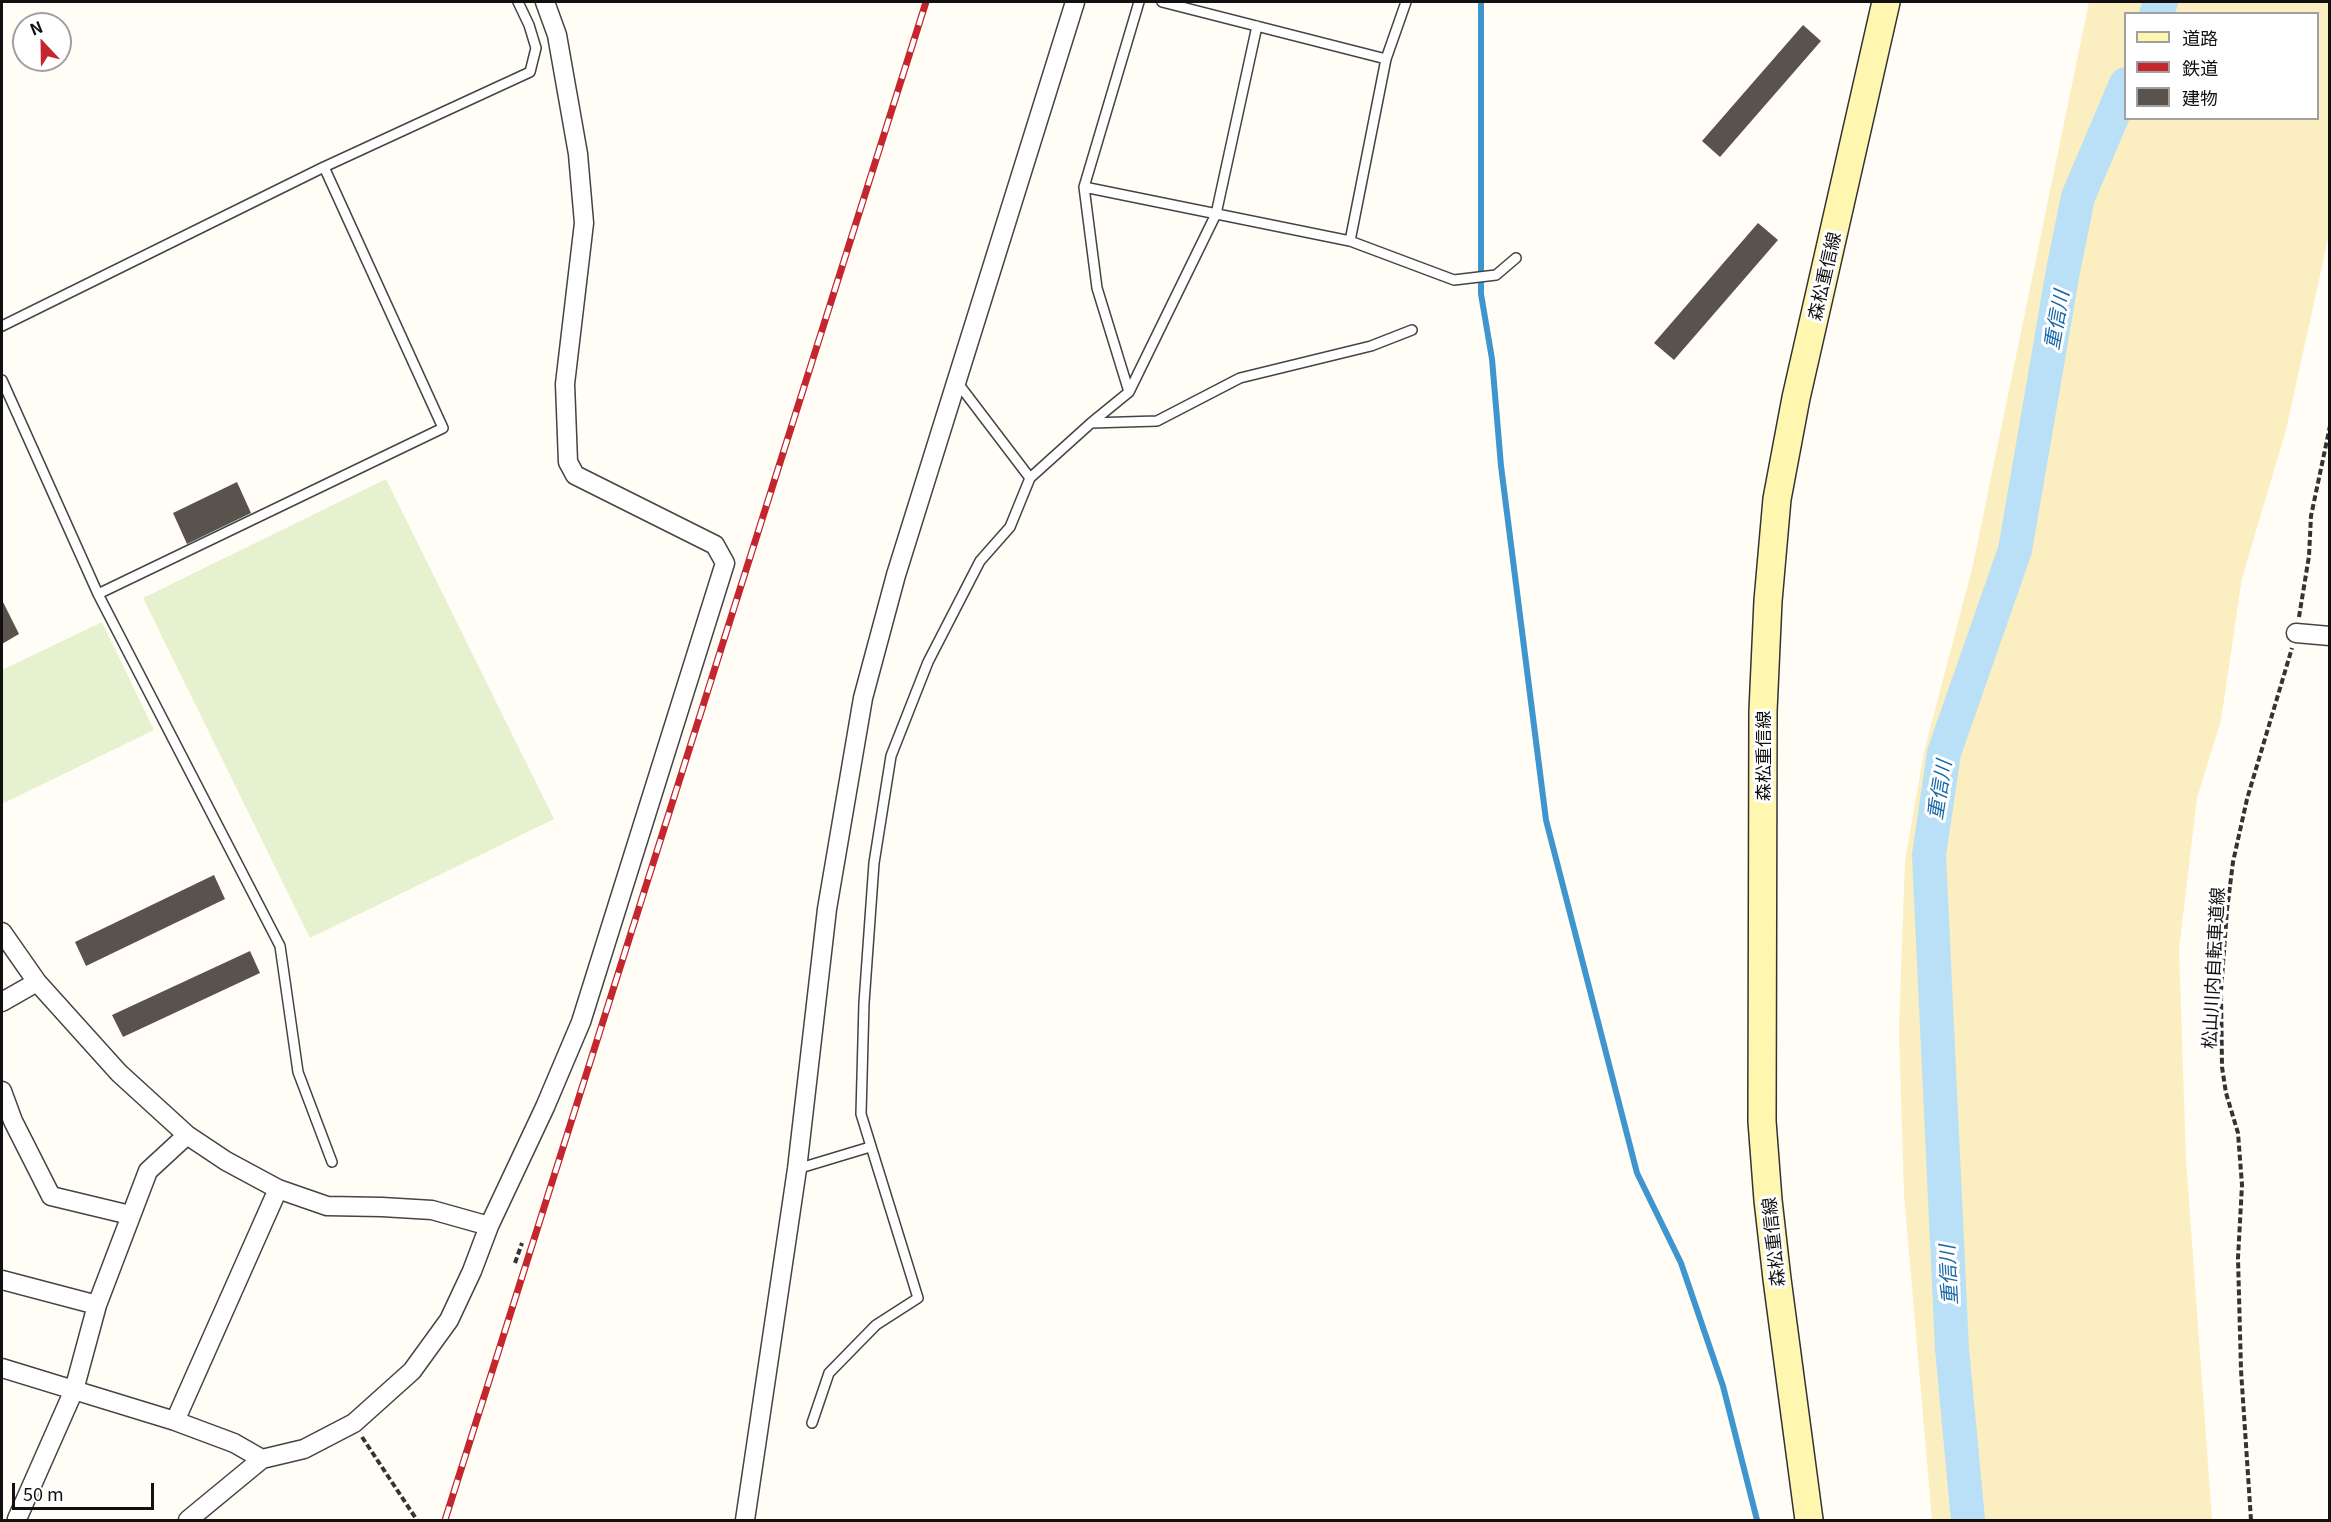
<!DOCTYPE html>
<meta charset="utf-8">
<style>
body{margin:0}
#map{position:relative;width:2331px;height:1522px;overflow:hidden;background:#fffdf5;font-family:Georgia,"Noto Sans JP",serif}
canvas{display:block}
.frame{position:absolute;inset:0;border:3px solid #111;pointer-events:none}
.legend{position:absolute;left:2124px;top:12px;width:195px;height:108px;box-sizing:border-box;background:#fff;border:2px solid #a0a0a0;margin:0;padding:8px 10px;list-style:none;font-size:18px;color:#111}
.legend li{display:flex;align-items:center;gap:12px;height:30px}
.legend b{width:30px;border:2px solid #a0a0a0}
.north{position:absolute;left:12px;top:12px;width:60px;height:60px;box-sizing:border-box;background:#fff;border:2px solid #a0a0a0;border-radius:50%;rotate:338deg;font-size:16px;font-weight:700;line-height:24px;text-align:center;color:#111}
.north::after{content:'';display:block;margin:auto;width:21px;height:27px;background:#c4262e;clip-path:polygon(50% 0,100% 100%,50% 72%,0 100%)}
.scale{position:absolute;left:12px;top:1483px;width:142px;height:27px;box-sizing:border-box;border:3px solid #111;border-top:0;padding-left:8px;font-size:18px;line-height:21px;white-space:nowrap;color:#111;-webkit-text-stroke:4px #fff;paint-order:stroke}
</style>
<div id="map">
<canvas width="2331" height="1522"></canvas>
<div class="frame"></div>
<ul class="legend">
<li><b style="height:8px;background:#fff6b0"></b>道路</li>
<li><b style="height:8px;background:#c4262e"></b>鉄道</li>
<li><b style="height:16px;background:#5a524d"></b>建物</li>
</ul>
<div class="north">N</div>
<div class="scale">50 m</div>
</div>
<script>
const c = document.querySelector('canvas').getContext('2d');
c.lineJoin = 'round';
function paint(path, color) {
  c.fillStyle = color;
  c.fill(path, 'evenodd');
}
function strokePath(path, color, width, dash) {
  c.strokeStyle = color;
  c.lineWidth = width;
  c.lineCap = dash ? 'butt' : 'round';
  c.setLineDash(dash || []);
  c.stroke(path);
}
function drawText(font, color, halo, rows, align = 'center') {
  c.font = font + ' Georgia,"Noto Sans JP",serif';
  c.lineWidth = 6;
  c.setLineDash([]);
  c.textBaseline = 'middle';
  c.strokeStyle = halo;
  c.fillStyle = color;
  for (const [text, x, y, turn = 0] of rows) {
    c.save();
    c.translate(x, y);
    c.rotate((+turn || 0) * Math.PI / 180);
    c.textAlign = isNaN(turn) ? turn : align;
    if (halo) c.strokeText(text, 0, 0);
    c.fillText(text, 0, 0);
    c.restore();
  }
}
const sand = new Path2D(`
 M2089,2H2329V234L2286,430L2242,578L2221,720L2197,798L2179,949L2186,1160L2212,1520H1932L1904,1194L1899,1030L1905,861L1924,752L1973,565ZM2126,14H2318V118H2126Z`);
const pitch = new Path2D(`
 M386,479L554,819L310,938L143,598Z
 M102,622L154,730L2,804V670Z`);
const stream = new Path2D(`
 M1481,2V294L1492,359L1501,466L1546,820L1637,1173L1681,1263L1723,1386L1757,1520`);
const river = new Path2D(`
 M2156,14L2161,2
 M1968,1520L1952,1349L1929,855L1944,753L2015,550L2063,271L2078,197L2126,84`);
const building = new Path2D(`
 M1803,25L1821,41L1720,157L1702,141Z
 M1758,223L1778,240L1674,360L1654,343Z
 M237,482L251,513L187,544L173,513Z
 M2,600L19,634L2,644Z
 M214,875L225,899L86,966L75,942Z
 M250,951L260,973L123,1037L112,1015Z`);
const path = new Path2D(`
 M2299,617L2309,556L2311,516L2330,426
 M515,1263L522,1243
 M362,1437L417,1520
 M2251,1520L2241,1370L2238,1258L2242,1185L2238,1133L2226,1093L2222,1067L2221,991L2227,910L2233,862L2247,799L2292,648`);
const service = new Path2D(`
 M1139,2L1084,187L1350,241L1454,280L1496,275L1516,258
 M1162,2L1386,59
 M1084,187L1097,288L1129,392
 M1350,241L1386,59L1406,2
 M2,326L324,167L530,72L536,48L529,25L518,2
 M2,380L98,594L280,946L298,1072L332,1162
 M957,382L1030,478
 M1091,423L1129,392L1216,214L1257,26
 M98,594L443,428L324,167
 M797,1169L870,1147
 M812,1423L829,1373L876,1325L918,1298L861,1114L864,1003L874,863L891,756L928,662L980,561L1010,527L1030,478L1091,423L1157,421L1240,378L1371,346L1412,330`);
const minor = new Path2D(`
 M2296,633L2330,636
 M2,932L37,982L119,1073L187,1135L226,1161L278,1189L327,1206L382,1207L432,1210L489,1226
 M2,1002L37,982
 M2,1091L13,1121L51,1196L130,1215
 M2,1280L97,1305
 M2,1368L175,1421L234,1443L262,1459
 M175,1421L278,1189
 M17,1519L74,1390L97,1305L148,1171L187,1135
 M188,1520L262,1459L304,1449L354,1423L412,1371L449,1320L472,1271L489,1226L545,1107L581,1022L725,563L715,545L575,475L568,462L565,384L584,223L578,154L557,35L545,2
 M745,1520L797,1169L827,909L863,698L896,575L1075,2`);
const secondary = new Path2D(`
 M1809,1520L1777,1279L1768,1200L1762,1121L1763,711L1768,601L1777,499L1796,398L1886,2`);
const rail = new Path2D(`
 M445,1520L926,2`);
const streetNames = [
 ["森松重信線",1824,276,-77],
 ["森松重信線",1763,756,-90],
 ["松山川内自転車道線",2213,968,-87],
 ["森松重信線",1773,1242,-96]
];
const waterNames = [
 ["重信川",2056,320,-80],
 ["重信川",1939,790,-81],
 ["重信川",1948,1275,-93]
];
paint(sand, '#fbeec1');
paint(pitch, '#e6f2cf');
strokePath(stream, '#3f96cf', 6);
strokePath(river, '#b9e0f7', 34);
paint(building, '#5a524d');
strokePath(service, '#444', 12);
strokePath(minor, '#444', 21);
strokePath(secondary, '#333', 30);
strokePath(path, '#333', 4, [6, 3]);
strokePath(service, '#fff', 9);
strokePath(minor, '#fff', 18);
strokePath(secondary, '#fff6b0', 27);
strokePath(rail, '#c4262e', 7);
strokePath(rail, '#fff', 4.5, [14]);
drawText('18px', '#111', '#fff', streetNames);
drawText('italic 20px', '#1768a6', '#fff', waterNames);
</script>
